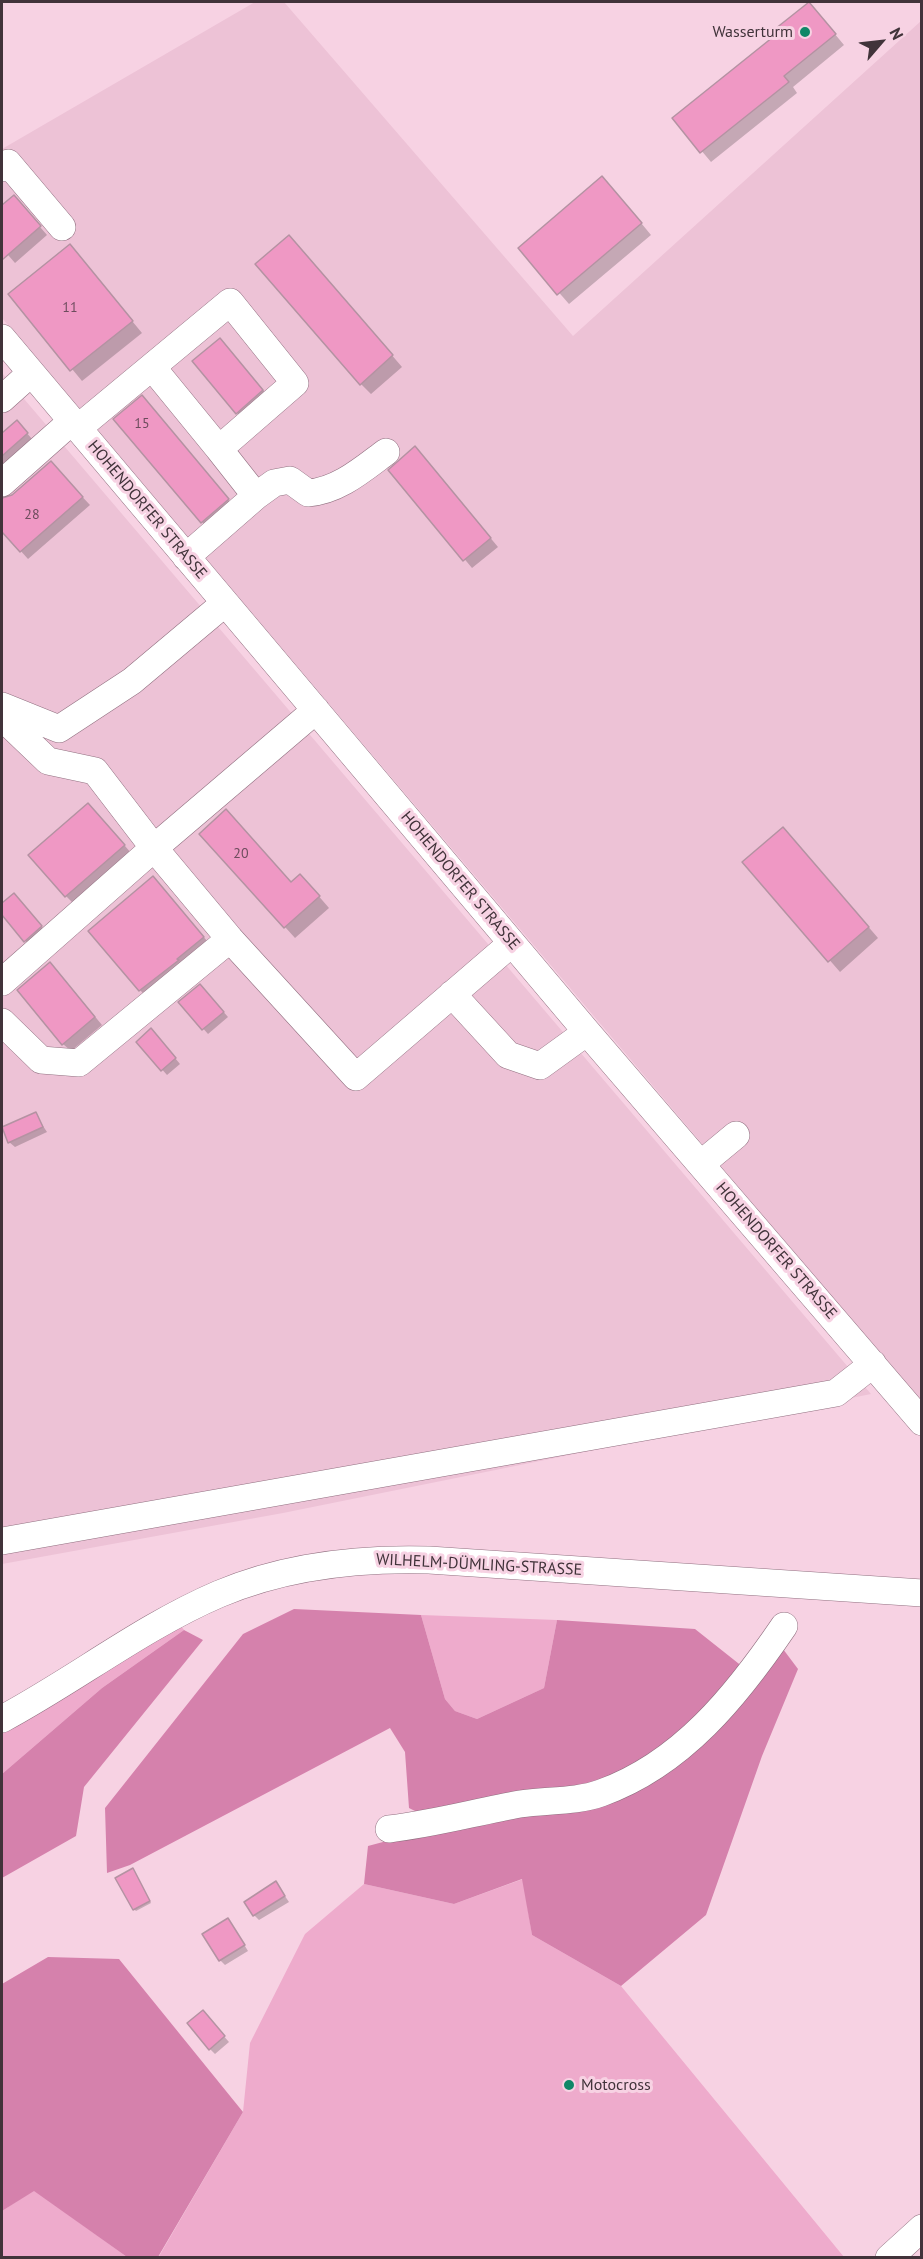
<!DOCTYPE html>
<meta charset="utf-8">
<style>
body{margin:0}
#map{position:relative;width:923px;height:2259px;overflow:hidden;background:#f7d2e3;font-family:"PT Sans",sans-serif}
canvas{display:block}
.frame{position:absolute;inset:0;border:3px solid #41333a;pointer-events:none}
.north{position:absolute;left:851px;top:12px;width:60px;height:60px;-webkit-text-stroke:4px #f7d2e3;paint-order:stroke;rotate:62deg;font-size:16px;font-weight:700;line-height:24px;text-align:center;color:#41333a}
.north::after{content:'';display:block;margin:auto;width:21px;height:27px;background:#41333a;clip-path:polygon(50% 0,100% 100%,50% 72%,0 100%)}
</style>
<div id="map">
<canvas width="923" height="2259"></canvas>
<div class="frame"></div>
<div class="north">N</div>
</div>
<script>
const c = document.querySelector('canvas').getContext('2d');
c.lineJoin = 'round';
function paint(path, color) {
  c.fillStyle = color;
  c.fill(path, 'evenodd');
}
function strokePath(path, color, width, dash) {
  c.strokeStyle = color;
  c.lineWidth = width;
  c.lineCap = dash ? 'butt' : 'round';
  c.setLineDash(dash || []);
  c.stroke(path);
}
function drawText(font, color, halo, rows, align = 'center') {
  c.font = font + ' "PT Sans",sans-serif';
  c.lineWidth = 6;
  c.setLineDash([]);
  c.textBaseline = 'middle';
  c.strokeStyle = halo;
  c.fillStyle = color;
  for (const [text, x, y, turn = 0] of rows) {
    c.save();
    c.translate(x, y);
    c.rotate((+turn || 0) * Math.PI / 180);
    c.textAlign = isNaN(turn) ? turn : align;
    if (halo) c.strokeText(text, 0, 0);
    c.fillText(text, 0, 0);
    c.restore();
  }
}
const built = new Path2D(`
 M255,2H284L573,336L921,21V1402L2,318V149Z
 M2,373L871,1394L283,1513L2,1564Z`);
const green = new Path2D(`
 M421,1615L557,1620L544,1688L477,1719L455,1711L445,1699Z
 M175,1618L184,1630L102,1688L2,1774V1727Z
 M523,1879L532,1935L621,1986L844,2257L158,2258L243,2112L250,2043L305,1934L364,1884L454,1904Z
 M34,2190L127,2257L2,2258V2211Z`);
const forest = new Path2D(`
 M294,1609L421,1615L445,1699L455,1711L477,1719L544,1688L557,1620L695,1629L748,1671L709,1719L601,1790L427,1817L409,1808L405,1752L390,1728L130,1865L107,1873L105,1808L243,1634Z
 M184,1630L203,1640L84,1787L76,1836L2,1878V1774L102,1688Z
 M783,1649L798,1669L762,1756L706,1915L621,1986L532,1935L522,1879L454,1904L364,1884L368,1846L484,1815L594,1806Z
 M48,1957L119,1959L243,2112L158,2257H127L34,2191L2,2211V1984Z`);
const shadow = new Path2D(`
 M809,3L844,45L793,87L797,93L711,162L674,118L780,33Z
 M613,189L651,235L569,304L520,248Z
 M14,197L47,235L15,263L2,248V207Z
 M70,246L142,333L82,381L10,294Z
 M300,248L402,367L371,394L361,384Z
 M228,348L270,398L245,420L237,413Z
 M150,405L235,508L210,530L202,522Z
 M17,422L32,439L2,465V435Z
 M422,456L498,547L472,568L390,470Z
 M58,471L90,505L28,559L2,530V500Z
 M96,812L131,853L73,903L66,896Z
 M201,834L291,883L310,886L329,908L295,938Z
 M793,839L878,938L840,972L744,862Z
 M163,889L213,948L150,1001L140,990Z
 M14,895L46,932L30,946L2,913V905Z
 M58,972L102,1025L71,1051L63,1044Z
 M205,991L228,1017L208,1034L180,1002Z
 M156,1035L180,1064L167,1075L138,1042Z
 M35,1114L47,1132L15,1147L9,1142Z
 M135,1872L151,1903L136,1911L134,1909Z
 M276,1883L289,1902L259,1920L254,1915Z
 M232,1925L248,1951L225,1965L220,1960Z
 M207,2017L229,2042L215,2054L210,2049Z`);
const building = new Path2D(`
 M809,2L836,34L784,76L789,82L700,153L672,118L778,33L775,29Z
 M602,176L642,223L557,295L518,248Z
 M14,195L41,226L2,260V205Z
 M289,235L393,355L360,385L255,264Z
 M70,244L133,321L70,371L8,294Z
 M220,338L263,390L236,414L192,361Z
 M142,395L229,499L201,523L113,419Z
 M17,420L28,433L2,456V433Z
 M415,446L491,538L463,561L388,470Z
 M51,461L83,497L20,552L2,532V498L12,495Z
 M88,803L125,845L65,897L28,855Z
 M226,809L291,882L300,874L320,896L284,928L199,834Z
 M783,827L869,927L828,962L742,862Z
 M153,876L204,937L177,959L179,960L139,991L88,931Z
 M14,893L42,926L24,942L2,915V903Z
 M50,962L95,1017L62,1045L17,990Z
 M200,984L224,1012L202,1030L178,1002Z
 M151,1028L176,1058L161,1071L136,1042Z
 M36,1112L43,1127L8,1143L2,1127Z
 M133,1868L150,1901L133,1910L115,1878Z
 M276,1881L285,1896L253,1916L244,1902Z
 M228,1918L245,1945L219,1961L202,1934Z
 M203,2010L225,2036L209,2050L187,2023Z`);
const minor = new Path2D(`
 M2,168L8,163L62,227
 M2,338L587,1032L922,1422
 M152,367L219,449
 M2,399L31,373
 M78,428L230,302L295,383L219,449L256,496L186,557
 M2,483L72,421
 M256,496L274,483L290,480L308,493C338,491 363,469 386,452
 M2,706L59,729L132,681L225,603
 M2,717L48,761L95,771L154,848L316,710
 M2,982L154,848L230,939L356,1077L512,943
 M452,994L508,1055L540,1066L587,1032
 M2,1022L41,1060L79,1063L230,939
 M701,1164L736,1135
 M2,1541L836,1393L873,1364
 M2,1719C75,1680 142,1627 219,1594C285,1566 357,1558 429,1560L922,1593
 M389,1829C433,1824 476,1812 520,1804C545,1800 577,1802 601,1793C682,1764 737,1695 784,1626
 M889,2258L922,2228`);
const markers = [
 [805,32,6,"#108767"],
 [569,2085,6,"#108767"]
];
const numberNames = [
 ["11",70,308],
 ["15",142,424],
 ["28",32,515],
 ["20",241,854]
];
const poiNames = [
 ["Wasserturm",793,32],
 ["Motocross",581,2085,"left"]
];
const streetNames = [
 ["HOHENDORFER STRASSE",147,510,50],
 ["HOHENDORFER STRASSE",460,881,50],
 ["HOHENDORFER STRASSE",776,1251,49],
 ["WILHELM-DÜMLING-STRASSE",479,1565,3]
];
paint(built, '#edc2d6');
paint(green, '#eeabcc');
paint(forest, '#d581ac');
paint(shadow, '#0003');
paint(building, '#ef98c4');
strokePath(building, '#b492a2', 1.5);
strokePath(minor, '#917080', 28);
strokePath(minor, '#fff', 27);
for (const [x, y, r, color] of markers) {
  const dot = new Path2D();
  dot.arc(x, y, r, 0, 2 * Math.PI);
  c.fillStyle = color;
  c.fill(dot);
  strokePath(dot, '#f7d2e3', 2);
}
drawText('14px', '#6c4c5c', null, numberNames);
drawText('16px', '#41333a', '#f7d2e3', poiNames, 'right');
drawText('16px', '#41333a', '#f7d2e3', streetNames);
</script>
